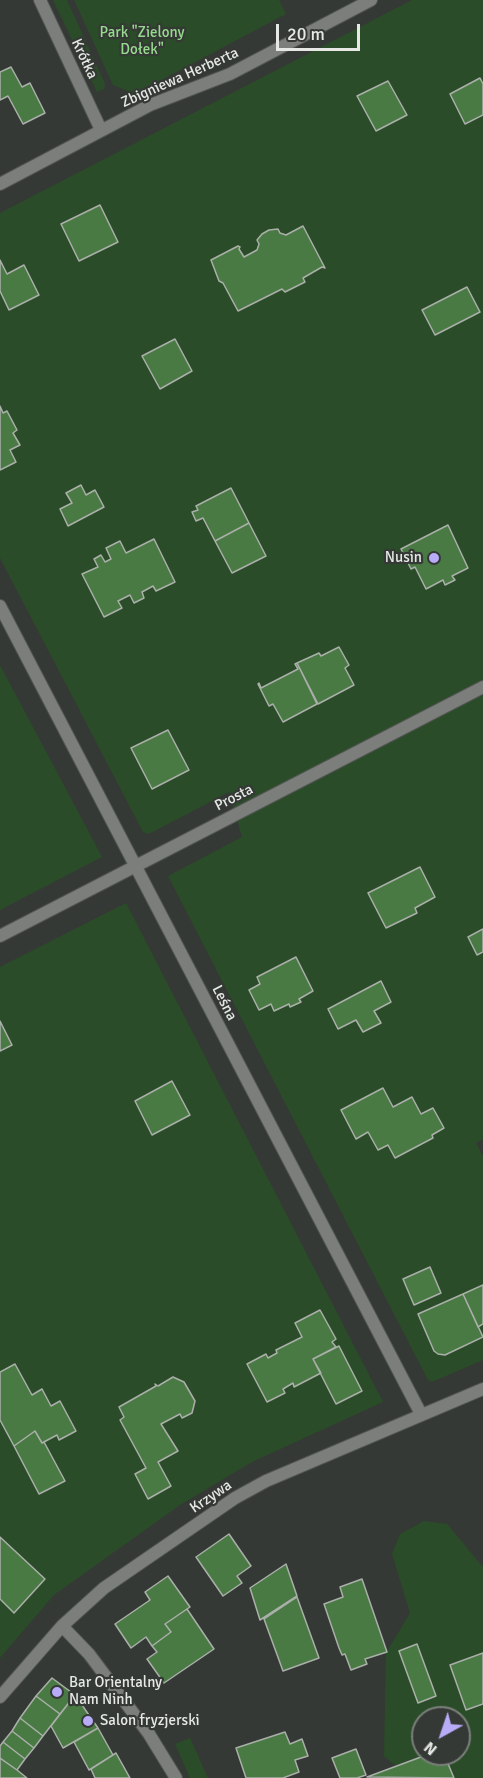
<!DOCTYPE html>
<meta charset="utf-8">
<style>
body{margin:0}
#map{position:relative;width:483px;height:1778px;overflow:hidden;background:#353935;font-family:Signika,sans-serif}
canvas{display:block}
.north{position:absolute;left:411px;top:1706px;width:60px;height:60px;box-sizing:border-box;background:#353935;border:2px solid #7b7f7b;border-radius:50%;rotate:220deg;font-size:16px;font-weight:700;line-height:24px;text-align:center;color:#e5e8e5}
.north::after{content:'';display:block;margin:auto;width:21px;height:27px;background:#b8abf7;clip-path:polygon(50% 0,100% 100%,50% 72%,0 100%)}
.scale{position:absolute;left:276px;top:24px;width:84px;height:27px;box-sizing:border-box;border:3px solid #e5e8e5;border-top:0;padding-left:8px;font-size:18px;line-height:21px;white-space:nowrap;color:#e5e8e5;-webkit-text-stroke:4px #353935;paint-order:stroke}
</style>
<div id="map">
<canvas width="483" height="1778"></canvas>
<div class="north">N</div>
<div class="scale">20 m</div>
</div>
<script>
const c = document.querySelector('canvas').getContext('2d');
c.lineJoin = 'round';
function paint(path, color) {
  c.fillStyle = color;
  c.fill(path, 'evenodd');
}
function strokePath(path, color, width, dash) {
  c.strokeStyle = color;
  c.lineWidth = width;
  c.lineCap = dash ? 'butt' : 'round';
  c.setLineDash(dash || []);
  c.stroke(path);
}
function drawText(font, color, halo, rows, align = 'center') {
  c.font = font + ' Signika,sans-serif';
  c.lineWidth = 4.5;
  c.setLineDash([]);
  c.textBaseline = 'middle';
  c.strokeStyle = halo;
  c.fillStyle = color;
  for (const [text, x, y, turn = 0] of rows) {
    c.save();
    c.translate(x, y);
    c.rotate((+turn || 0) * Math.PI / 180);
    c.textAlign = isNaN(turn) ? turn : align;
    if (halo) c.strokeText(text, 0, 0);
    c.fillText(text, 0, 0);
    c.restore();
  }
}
const green = new Path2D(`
 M53,0H67L105,84L104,89L97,92Z
 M74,0H279L286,14L135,94L113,85Z
 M412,0H483V1139L476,1143L483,1156V1360L432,1382L428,1380L168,876L242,837L229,792L149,834L143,832L0,558V213Z
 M0,665L102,857L0,910Z
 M126,903L383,1402L252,1462L180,1505L54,1595L0,1658V967Z
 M424,1521L447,1524L483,1567V1778H410L384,1756L386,1653L410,1613L392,1554L400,1534ZM423,1718H459V1754H423Z
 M190,1738L208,1778H190L175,1744Z`);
const building = new Path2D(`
 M11,67L22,87L30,83L45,113L23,124L8,96L0,100V72Z
 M480,78L483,84V115L465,124L450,94Z
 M388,81L407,115L376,131L357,96Z
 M100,205L118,242L79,261L61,224Z
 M303,226L325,268L322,267L303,278L305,282L285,292L282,289L238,311L223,283L219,281L211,260L238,246L240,247L239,249L244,257L257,250L259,244L257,240L262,234L269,230L278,229L280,233L286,235Z
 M0,260L7,274L24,265L39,295L9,310L0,291Z
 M467,287L480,312L435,335L422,310Z
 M175,339L192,371L160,389L142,356Z
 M0,406L3,413L7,411L17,430L13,433L20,445L10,450L16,462L0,470Z
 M81,485L86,495L95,490L104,507L68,526L60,509L72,503L66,493Z
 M231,488L249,523L215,541L203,518L196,521L192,512L198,510L196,506Z
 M249,523L266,556L232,573L215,541Z
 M448,525L468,568L452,576L455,580L445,585L443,580L426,589L415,567L411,569L401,549Z
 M154,539L175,582L156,591L153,586L142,592L144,598L134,603L130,595L118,601L122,608L104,617L82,574L98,567L94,559L101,555L105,562L111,559L106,548L120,541L126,553Z
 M339,647L349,665L345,668L354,685L318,704L297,663L319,653L321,656Z
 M297,663L317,704L283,722L273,704L269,706L258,684L259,683L261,688L298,669L295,664Z
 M168,730L189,770L152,789L131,748Z
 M420,867L435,897L415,908L417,913L386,928L368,893Z
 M483,929V952L477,955L468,937Z
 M296,957L313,991L299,999L301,1002L290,1007L289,1004L274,1011L271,1004L259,1010L249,990L260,984L257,977Z
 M381,981L391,1002L374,1011L381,1023L363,1032L356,1020L338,1029L328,1009Z
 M0,1021L12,1045L0,1051Z
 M172,1081L190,1115L152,1135L135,1101Z
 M383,1088L393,1107L412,1097L421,1114L433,1108L444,1128L432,1135L433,1138L395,1158L388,1145L378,1150L368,1132L356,1139L341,1110Z
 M430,1267L441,1293L414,1305L403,1279Z
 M483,1285V1324L478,1327L463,1294Z
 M463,1294L483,1337L445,1355L438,1354L434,1351L418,1314Z
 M320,1310L336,1339L332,1342L336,1347L313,1359L321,1373L294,1387L293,1383L283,1389L285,1393L267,1402L247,1364L266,1354L268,1358L277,1353L276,1350L302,1337L295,1323Z
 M339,1346L362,1391L336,1404L313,1359Z
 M15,1364L32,1395L42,1389L51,1406L60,1401L76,1431L59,1440L57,1435L42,1443L35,1431L14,1446L0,1420V1372Z
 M173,1377L184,1382L195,1401L192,1413L182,1418L180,1414L161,1424L178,1451L158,1462L171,1486L148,1499L135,1474L146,1468L120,1420L124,1417L119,1407L156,1386L155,1384L158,1386Z
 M35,1431L42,1443L44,1442L65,1481L39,1494L14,1446Z
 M229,1534L251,1566L237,1576L242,1583L223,1596L196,1557Z
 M0,1537L45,1579L14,1613L0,1599Z
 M286,1564L297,1596L260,1620L250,1588Z
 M168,1576L190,1607L165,1624L171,1632L152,1646L146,1637L131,1648L115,1624L150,1600L145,1592Z
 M362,1579L387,1652L365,1659L367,1664L351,1670L345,1654L342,1655L339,1648L324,1604L343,1597L340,1587Z
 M297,1597L319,1658L283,1671L264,1619Z
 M187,1609L214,1649L164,1683L147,1659L157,1652L152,1646L171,1632L165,1624Z
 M417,1644L436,1696L418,1703L399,1651Z
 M483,1653V1704L466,1710L450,1665Z
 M52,1678L75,1695L60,1714L36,1696Z
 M75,1695L98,1728L63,1748L51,1726Z
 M36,1696L60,1714L43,1736L20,1718Z
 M20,1718L43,1736L34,1748L12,1731Z
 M98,1728L113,1755L89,1770L74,1742Z
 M12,1731L34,1748L25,1759L3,1742Z
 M285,1732L290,1744L302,1739L308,1756L295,1760L299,1772L283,1778H246L236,1748Z
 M3,1742L25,1759L17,1770L0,1758V1746Z
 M356,1749L366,1775L357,1778H340L332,1758Z
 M116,1753L130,1778H95L91,1769Z
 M429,1754H444L454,1778L367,1777Z
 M0,1758L17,1770L27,1778H0Z`);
const minor = new Path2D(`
 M40,0L101,130
 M0,184L150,105L230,74L371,0
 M0,606L421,1414
 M0,936L483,687
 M62,1626L89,1654L149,1734L176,1778
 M0,1697L62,1626L104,1588L235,1498L266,1481L483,1389`);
const markers = [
 [434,558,6,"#b8abf7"],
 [57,1692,6,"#b8abf7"],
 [88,1721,6,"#b8abf7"]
];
const parkNames = [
 ["Park \"Zielony",142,33],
 ["Dołek\"",142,50]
];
const streetNames = [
 ["Krótka",84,59,65],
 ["Zbigniewa Herberta",180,78,-24],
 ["Prosta",234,798,-27],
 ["Leśna",224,1003,63],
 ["Krzywa",211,1497,-34]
];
const poiNames = [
 ["Nusin",422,558,"right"],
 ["Bar Orientalny",69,1683],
 ["Nam Ninh",69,1700],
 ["Salon fryzjerski",100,1721]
];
paint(green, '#2b4c28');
paint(building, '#4a7a44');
strokePath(building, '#aaafaa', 1.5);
strokePath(minor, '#515551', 14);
strokePath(minor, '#7c7e7b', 12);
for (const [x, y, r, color] of markers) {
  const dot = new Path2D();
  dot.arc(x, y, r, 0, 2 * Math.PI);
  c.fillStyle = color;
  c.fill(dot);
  strokePath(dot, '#353935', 2);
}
drawText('15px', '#96db8e', '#353935', parkNames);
drawText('15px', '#e5e8e5', '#353935', streetNames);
drawText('15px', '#e5e8e5', '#353935', poiNames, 'left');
</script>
